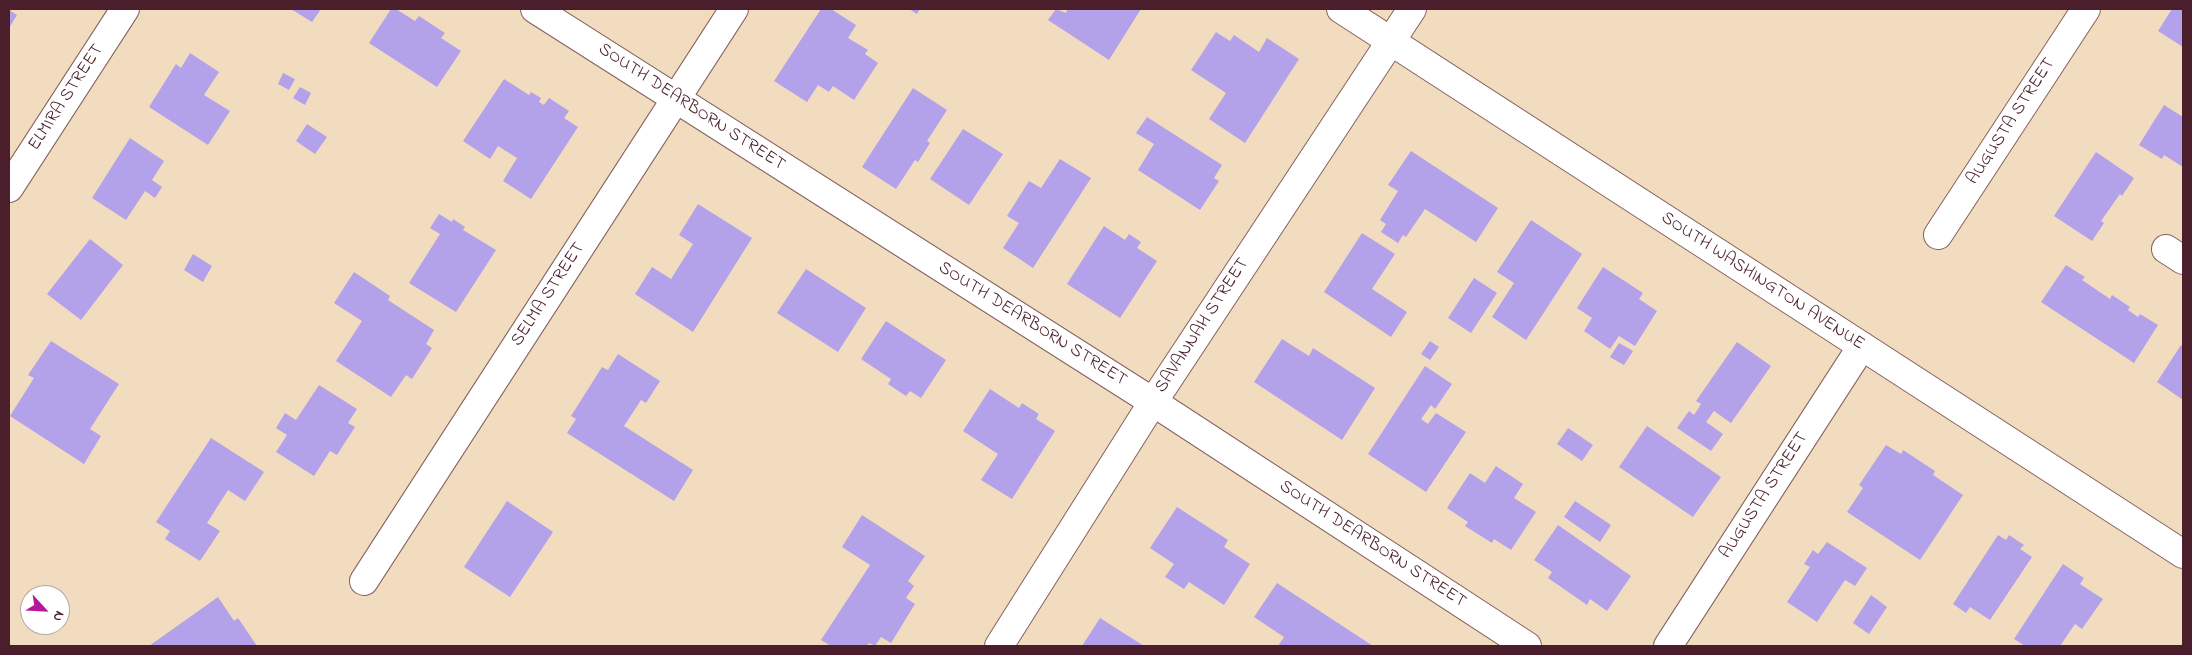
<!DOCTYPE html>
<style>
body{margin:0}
#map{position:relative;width:2192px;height:655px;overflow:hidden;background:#f2dcbf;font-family:"Indie Flower",sans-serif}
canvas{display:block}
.frame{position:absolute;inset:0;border:10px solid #4a1f2b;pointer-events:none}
.north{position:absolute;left:20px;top:585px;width:50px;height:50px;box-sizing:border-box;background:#fff;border:1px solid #b7a5aa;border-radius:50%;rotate:115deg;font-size:14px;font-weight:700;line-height:20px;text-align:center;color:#4a1f2b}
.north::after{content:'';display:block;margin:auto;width:18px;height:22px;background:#b5179e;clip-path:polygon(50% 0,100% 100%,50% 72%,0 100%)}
</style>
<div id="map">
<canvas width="2192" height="655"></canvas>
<div class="frame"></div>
<div class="north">N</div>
</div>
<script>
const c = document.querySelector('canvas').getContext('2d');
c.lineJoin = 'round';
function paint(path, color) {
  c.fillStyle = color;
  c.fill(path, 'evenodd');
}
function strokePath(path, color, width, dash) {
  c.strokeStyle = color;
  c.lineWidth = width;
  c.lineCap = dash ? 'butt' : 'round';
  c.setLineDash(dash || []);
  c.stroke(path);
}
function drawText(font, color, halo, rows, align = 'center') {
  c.font = font + ' "Indie Flower",sans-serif';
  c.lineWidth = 5;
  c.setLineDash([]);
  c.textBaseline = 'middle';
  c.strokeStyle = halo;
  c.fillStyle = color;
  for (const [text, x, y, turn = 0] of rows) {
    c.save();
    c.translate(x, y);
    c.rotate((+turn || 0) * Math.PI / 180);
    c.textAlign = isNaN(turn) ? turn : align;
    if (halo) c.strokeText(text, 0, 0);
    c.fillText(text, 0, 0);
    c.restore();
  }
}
const building = new Path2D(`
 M291,9H321L312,22Z
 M391,9H396L415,21L419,16L445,33L441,38L461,51L437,87L369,43Z
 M821,9H831L856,25L848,38L868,50L865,54L878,63L854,100L833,86L829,92L818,85L807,102L774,81Z
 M909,9H920L917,14Z
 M1056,9L1066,13L1068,9H1141L1109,60L1048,20Z
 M2172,9H2183V47L2158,31Z
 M9,10L17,15L9,28Z
 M1216,32L1230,41L1234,35L1259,52L1267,38L1299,59L1245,143L1209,119L1226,93L1191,70Z
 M190,53L219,72L204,95L230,111L208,145L149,107L176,64L181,68Z
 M283,73L295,79L289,90L278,84Z
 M504,79L529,95L531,92L541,98L539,102L544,105L549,98L569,111L564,118L578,127L531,199L503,181L517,158L498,146L490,159L463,141Z
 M300,87L311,93L305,105L293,98Z
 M913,88L947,110L927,141L930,143L918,162L915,160L896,189L862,167Z
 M2164,105L2183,117V167L2164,155L2162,159L2139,145Z
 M1147,117L1222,165L1214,178L1219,181L1200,210L1138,170L1154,144L1136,133Z
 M307,124L327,137L315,154L296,141Z
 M963,129L1003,154L969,205L930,179Z
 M130,138L164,161L152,180L162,187L155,198L145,191L126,220L92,198Z
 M1411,151L1498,208L1476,242L1425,209L1406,237L1403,235L1398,243L1381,232L1386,224L1380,220L1398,191L1388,185Z
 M2096,152L2134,178L2122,196L2120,194L2101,221L2104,223L2092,241L2054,216Z
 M1060,159L1091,178L1033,268L1003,248L1019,223L1007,216L1029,181L1041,188Z
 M698,204L752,238L693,332L635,294L652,267L671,279L693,244L679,235Z
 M439,214L452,222L453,219L465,227L463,230L496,250L456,312L409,283L440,234L430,228Z
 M1531,220L1582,254L1526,340L1492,317L1514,283L1497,272Z
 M1104,226L1125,240L1129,234L1141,242L1137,248L1157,261L1120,318L1067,284Z
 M1362,233L1395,254L1372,289L1407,312L1391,337L1324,292Z
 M90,239L123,265L81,320L47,294Z
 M193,254L212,266L203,282L184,270Z
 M2066,265L2085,277L2082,280L2110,299L2112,295L2130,307L2128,310L2138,317L2140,314L2158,325L2134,363L2041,302Z
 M1603,267L1643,293L1639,299L1657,311L1635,346L1619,336L1610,349L1584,331L1592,318L1577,308Z
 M806,269L866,308L838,352L777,313Z
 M354,272L390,296L388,300L434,330L426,344L432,348L412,379L406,375L391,397L336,361L362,321L334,303Z
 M1474,278L1497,293L1471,333L1448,318Z
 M886,321L946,360L921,398L910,391L906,396L888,384L891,379L861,359Z
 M1282,339L1309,356L1313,348L1375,388L1342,440L1254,382Z
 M51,341L119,384L90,429L101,436L84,464L10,416L34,378L28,375Z
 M1430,341L1439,347L1430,360L1421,354Z
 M1737,342L1771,366L1731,423L1714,411L1706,422L1723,434L1711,451L1677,428L1689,411L1694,415L1701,404L1696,401Z
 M1619,343L1633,351L1624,365L1610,357Z
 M2181,345L2183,347V400L2157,382Z
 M618,354L660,381L646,403L641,400L624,426L693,470L674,501L567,433L576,419L571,416L602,367L608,370Z
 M1425,366L1452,384L1435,409L1431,405L1421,419L1428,424L1436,413L1466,432L1426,492L1368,454Z
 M319,385L357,409L348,423L355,427L337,455L330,451L314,476L276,452L287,435L276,428L285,413L296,420Z
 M990,389L1019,408L1022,403L1039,414L1036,419L1055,431L1012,499L981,480L998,454L963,431Z
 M1647,426L1721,477L1693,517L1619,467Z
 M1568,428L1593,445L1582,461L1557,444Z
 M211,438L264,472L245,501L228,490L207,523L220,531L200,561L165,539L170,531L156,522Z
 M1886,445L1901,454L1903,450L1935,471L1933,475L1963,495L1920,560L1847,512L1863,488L1859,485Z
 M1496,466L1523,484L1514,498L1536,512L1511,550L1494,539L1492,543L1465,526L1468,522L1447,508L1470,473L1485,483Z
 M507,501L553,532L510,597L464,567Z
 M1575,501L1611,525L1600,542L1564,517Z
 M1177,507L1228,540L1224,547L1250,564L1224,605L1189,582L1184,589L1165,577L1174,564L1150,548Z
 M862,515L925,556L908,581L914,586L906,598L915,604L891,643L881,637L875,646L869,643L867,646H831L821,640L870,565L842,547Z
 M1558,525L1631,576L1607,611L1590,599L1587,605L1548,578L1552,572L1534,560Z
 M1998,535L2006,540L2009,535L2024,545L2020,549L2032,557L1990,620L1970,607L1966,613L1953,604Z
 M1827,542L1867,568L1855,586L1845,580L1817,622L1787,602L1810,567L1804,564L1813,550L1818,554Z
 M2063,564L2084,578L2080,584L2103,599L2082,629L2075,624L2060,646H2025L2014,639Z
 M1277,583L1373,646H1278L1284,637L1254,617Z
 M1871,595L1887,607L1869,634L1853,623Z
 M218,597L234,621L238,618L257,646H149Z
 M1100,618L1144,646H1082Z`);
const street = new Path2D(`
 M535,9L1153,402L1527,646
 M1341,9L2183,554
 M9,188L125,9
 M1938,235L2086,9
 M2166,249L2183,260
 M364,581L734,9
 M999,646L1153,402L1412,9
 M1668,646L1862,346`);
const streetNames = [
 ["ELMIRA STREET",67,98,-57],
 ["SOUTH DEARBORN STREET",691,108,33],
 ["AUGUSTA STREET",2012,122,-57],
 ["SOUTH WASHINGTON AVENUE",1762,282,33],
 ["SELMA STREET",549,295,-57],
 ["SOUTH DEARBORN STREET",1032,325,32],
 ["SAVANNAH STREET",1203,326,-57],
 ["AUGUSTA STREET",1765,496,-57],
 ["SOUTH DEARBORN STREET",1372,545,33]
];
paint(building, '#b3a1ea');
strokePath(street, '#85615f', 30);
strokePath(street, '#fff', 28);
drawText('18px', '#4a1f2b', '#fff', streetNames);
</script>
